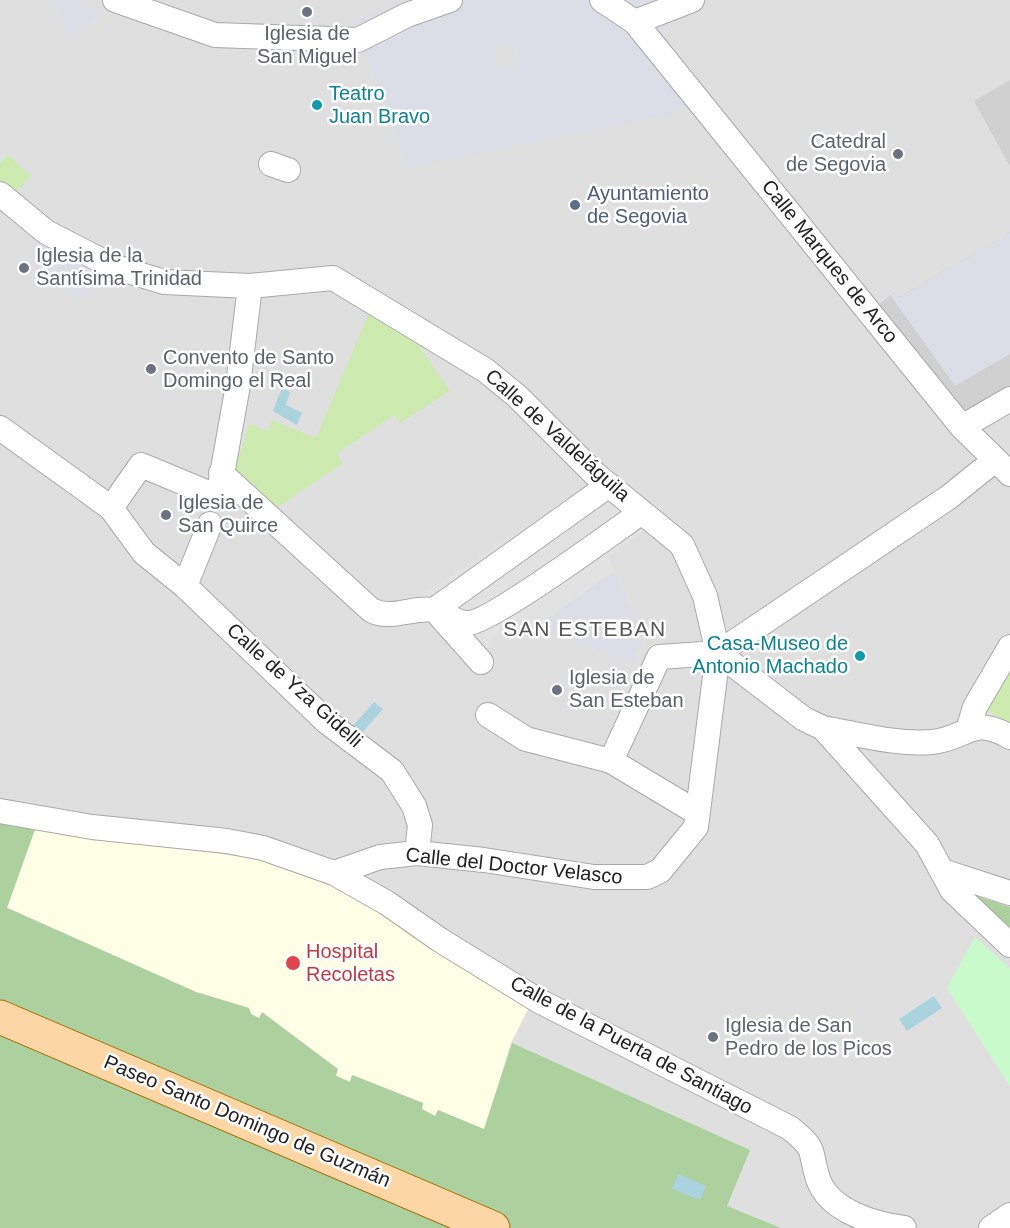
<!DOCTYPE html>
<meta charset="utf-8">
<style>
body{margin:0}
canvas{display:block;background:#f2efe9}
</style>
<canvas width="1010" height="1228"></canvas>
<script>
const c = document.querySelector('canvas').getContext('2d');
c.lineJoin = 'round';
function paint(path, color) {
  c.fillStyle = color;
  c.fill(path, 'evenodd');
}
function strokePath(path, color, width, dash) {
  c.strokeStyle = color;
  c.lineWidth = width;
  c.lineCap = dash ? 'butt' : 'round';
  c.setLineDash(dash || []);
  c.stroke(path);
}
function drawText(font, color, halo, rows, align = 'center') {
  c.font = font + ' Helvetica,sans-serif';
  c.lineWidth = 5;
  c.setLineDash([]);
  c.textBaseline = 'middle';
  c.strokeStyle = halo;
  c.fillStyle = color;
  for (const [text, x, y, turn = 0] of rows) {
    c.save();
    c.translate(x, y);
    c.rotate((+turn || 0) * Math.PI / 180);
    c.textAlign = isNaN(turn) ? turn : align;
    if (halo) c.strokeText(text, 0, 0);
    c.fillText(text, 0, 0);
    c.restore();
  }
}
const residential = new Path2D(`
 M0,0H1010V1228H731L0,956Z`);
const education = new Path2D(`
 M37,824L88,835L256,859L348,892L528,1009L511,1043L484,1130L438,1110L435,1116L421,1109L423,1103L353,1075L350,1082L335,1075L261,1013L260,1019L251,1014L249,1008L196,992L6,907Z`);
const religious = new Path2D(`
 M1010,80V164L1009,165L974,101Z
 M1010,232V388L963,415L875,307L894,293L897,297L903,295L995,241L1001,240Z`);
const grass = new Path2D(`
 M8,155L31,176L13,195L0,183V163Z
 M370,310L414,339L450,391L400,423L395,415L337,453L343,463L275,509L235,470L249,424L268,431L272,420L316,438Z
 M1010,659V724L982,707Z`);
const forest = new Path2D(`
 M0,816L37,824L7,908L196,992L249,1008L251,1014L259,1018L262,1012L338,1069L336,1076L350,1082L352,1075L423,1103L422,1109L435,1116L438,1110L484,1129L512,1043L750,1150L727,1206L781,1228H0Z
 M974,895L1010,907V933Z`);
const park = new Path2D(`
 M975,937L1010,968V1086L947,988Z`);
const parking = new Path2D(`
 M594,481L649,527L608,557L614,571L535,628L506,616L476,670L407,605Z`);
const plaza = new Path2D(`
 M54,0H68L105,14L67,36Z
 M405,0H650L654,16L689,75L694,98L675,113L407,168L367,57L348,24ZM510,44L518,49L520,59L513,67L505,68L497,63L495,53L501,45Z
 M1010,232V354L955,386L891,296L894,293L900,297L995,241L1001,240Z
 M41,239L105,263L80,301L30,249Z
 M614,571L644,638L632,661L535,628Z`);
const water = new Path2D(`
 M282,388L290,392L286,405L302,413L297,425L273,411Z
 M374,702L383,709L361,734L352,727Z
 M934,996L942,1008L907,1031L899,1019Z
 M678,1174L706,1186L700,1200L672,1189Z`);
const minor = new Path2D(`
 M115,0L215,35L358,40L407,15L450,0
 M602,0L635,22L962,427L1010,474
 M635,22L692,0
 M271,164L288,170
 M0,194L46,232L112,266L164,282L250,286L333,278L485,370L517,396L595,474L682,545L705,596L718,653L696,827L660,871L647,877H594L484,860L417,853L380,857L334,873
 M962,427L1010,399
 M0,428L111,508L144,553L185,586L327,722L392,771L414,806L420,825L417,853
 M221,473L371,610C390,621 414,606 434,610C446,612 455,624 468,623C490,623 616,530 642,512
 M111,508L141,465L218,497L238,385L250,286
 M185,586L210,524
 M434,610L609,485
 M440,616L481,662
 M718,653L949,497L995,460
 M488,715L526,739L611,761L696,812
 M823,728C858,734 896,745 932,742C968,738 972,715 1010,737
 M968,730L975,707L1010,647
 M611,761L659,657L718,653L804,719L823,728L927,844L952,890L1010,945
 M0,811L92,827L227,841L263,848L334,873L387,903L440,940L539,1001L790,1128C819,1152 808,1148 818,1179C829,1211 874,1224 904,1228
 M942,871L1010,893
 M991,1228L1010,1215`);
const primary = new Path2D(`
 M0,1017L493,1228`);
const markers = [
 [307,12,6,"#6b7280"],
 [317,105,6,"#0f9aa8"],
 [898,154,6,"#6b7280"],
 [575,205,6,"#5c6f8a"],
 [24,268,6,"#6b7280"],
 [151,369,6,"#6b7280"],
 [166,515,6,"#6b7280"],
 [860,656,6,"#0f9aa8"],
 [557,690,6,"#6b7280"],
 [293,963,8,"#e0444e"],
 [713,1037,6,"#6b7280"]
];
const worshipNames = [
 ["Iglesia de",307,34,"center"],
 ["San Miguel",307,57,"center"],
 ["Catedral",886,142,"right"],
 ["de Segovia",886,165,"right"],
 ["Iglesia de la",36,256],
 ["Santísima Trinidad",36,279],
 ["Convento de Santo",163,358],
 ["Domingo el Real",163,381],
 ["Iglesia de",178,503],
 ["San Quirce",178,526],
 ["Iglesia de",569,678],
 ["San Esteban",569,701],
 ["Iglesia de San",725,1026],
 ["Pedro de los Picos",725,1049]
];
const cultureNames = [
 ["Teatro",329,94],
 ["Juan Bravo",329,117],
 ["Casa-Museo de",848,644,"right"],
 ["Antonio Machado",848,667,"right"]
];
const serviceNames = [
 ["Ayuntamiento",587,194],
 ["de Segovia",587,217]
];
const streetNames = [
 ["Calle Marques de Arco",829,262,51],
 ["Calle de Valdeláguila",557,436,42],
 ["Calle de Yza Gidelli",294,686,42],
 ["Calle del Doctor Velasco",514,867,6],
 ["Calle de la Puerta de Santiago",631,1046,28],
 ["Paseo Santo Domingo de Guzmán",247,1122,23]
];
const healthNames = [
 ["Hospital",306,952],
 ["Recoletas",306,975]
];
const neighbourhoodNames = [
 ["SAN ESTEBAN",585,630]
];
paint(residential, '#e0dfdf');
paint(education, '#ffffe5');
paint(religious, '#d0d0d0');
paint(grass, '#cdebb0');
paint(forest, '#add19e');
paint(park, '#c8facc');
paint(parking, '#e2e2e2');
paint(plaza, '#dddde8');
paint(water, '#aad3df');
strokePath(minor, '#a9a9a9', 26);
strokePath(primary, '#a06b00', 35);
strokePath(minor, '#fff', 24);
strokePath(primary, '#fcd6a4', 33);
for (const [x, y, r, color] of markers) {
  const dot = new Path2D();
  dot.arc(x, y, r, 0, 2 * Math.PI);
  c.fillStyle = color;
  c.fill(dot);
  strokePath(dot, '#fff', 2);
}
drawText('20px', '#5b616d', '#fff', worshipNames, 'left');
drawText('20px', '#0d838f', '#fff', cultureNames, 'left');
drawText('20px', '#4e5e75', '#fff', serviceNames, 'left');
drawText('20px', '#222', '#fff', streetNames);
drawText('20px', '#be3a42', '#fff', healthNames, 'left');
c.letterSpacing = '1.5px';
drawText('21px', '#555', '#fff', neighbourhoodNames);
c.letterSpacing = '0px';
</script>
